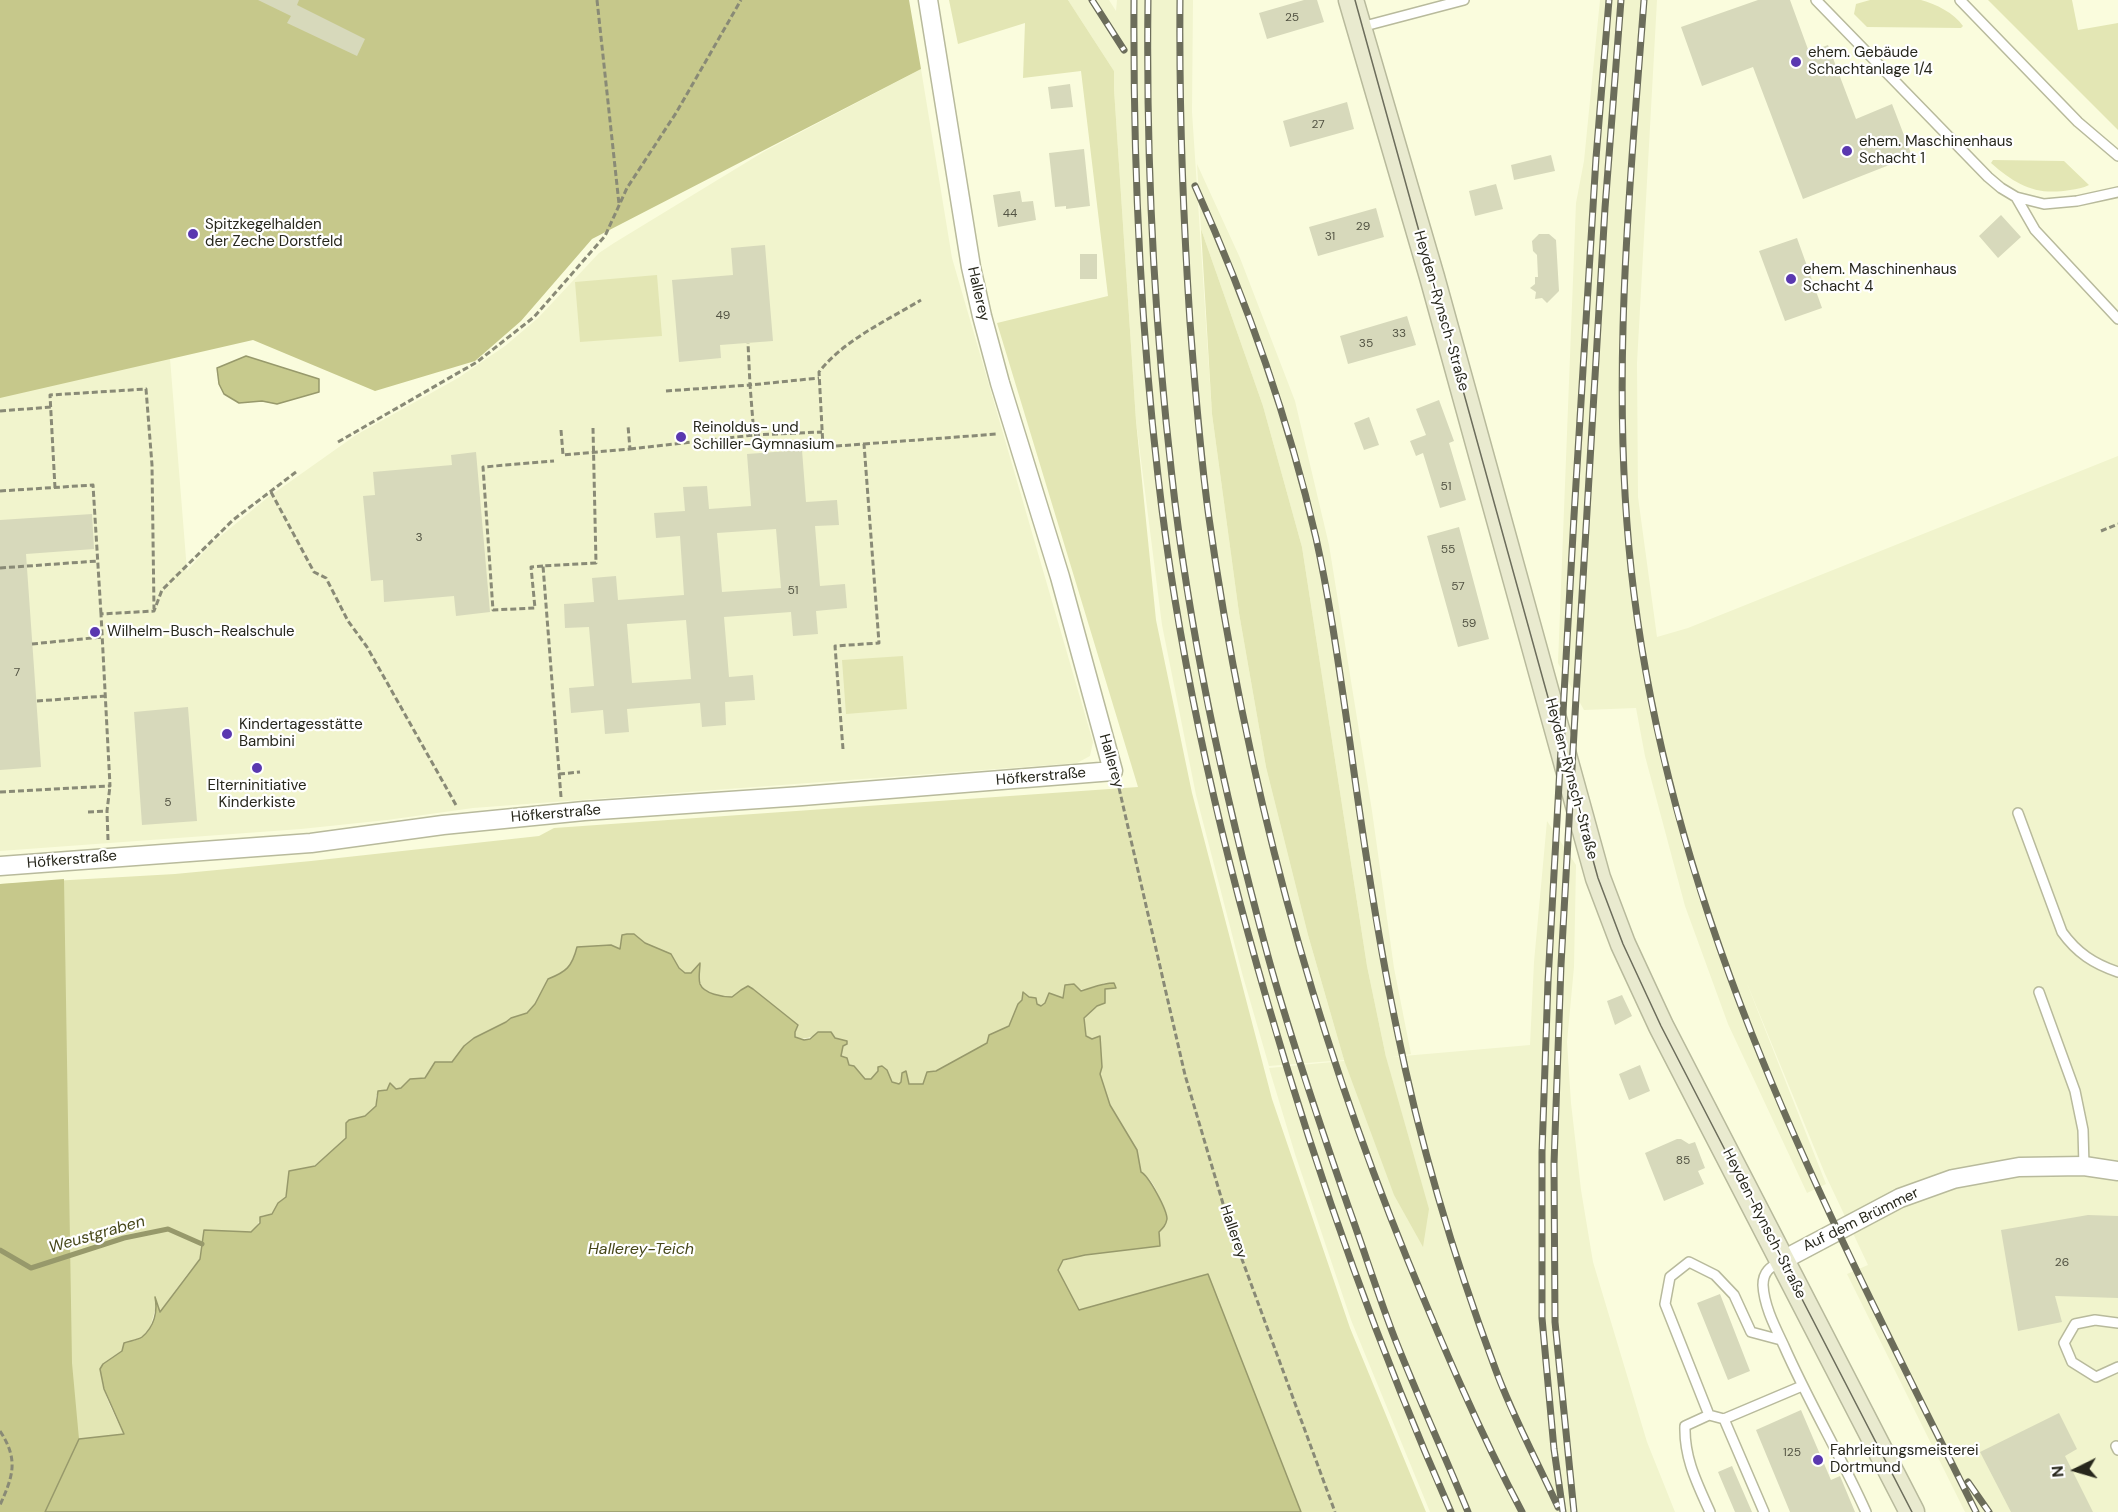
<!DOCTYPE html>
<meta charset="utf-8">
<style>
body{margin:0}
#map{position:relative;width:2118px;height:1512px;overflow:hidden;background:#fafcdd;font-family:"DM Sans",sans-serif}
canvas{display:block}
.north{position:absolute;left:2046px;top:1440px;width:60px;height:60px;-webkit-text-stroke:4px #fff;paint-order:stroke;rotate:265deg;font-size:16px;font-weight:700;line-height:24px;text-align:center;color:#27271c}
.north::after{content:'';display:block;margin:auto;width:21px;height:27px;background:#27271c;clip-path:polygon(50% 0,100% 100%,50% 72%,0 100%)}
</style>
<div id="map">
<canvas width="2118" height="1512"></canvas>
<div class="north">N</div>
</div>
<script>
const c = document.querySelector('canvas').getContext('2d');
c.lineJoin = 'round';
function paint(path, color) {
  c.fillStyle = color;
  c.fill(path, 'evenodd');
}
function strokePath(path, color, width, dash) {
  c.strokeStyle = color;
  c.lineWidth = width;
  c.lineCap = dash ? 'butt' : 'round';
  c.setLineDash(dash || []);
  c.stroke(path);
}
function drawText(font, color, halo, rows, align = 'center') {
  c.font = font + ' "DM Sans",sans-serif';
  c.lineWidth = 4.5;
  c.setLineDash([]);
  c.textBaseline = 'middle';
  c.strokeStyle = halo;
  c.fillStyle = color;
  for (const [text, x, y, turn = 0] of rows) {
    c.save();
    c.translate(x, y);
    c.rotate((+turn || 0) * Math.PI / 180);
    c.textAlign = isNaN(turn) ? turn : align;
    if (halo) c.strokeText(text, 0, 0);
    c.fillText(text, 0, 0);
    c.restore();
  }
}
const built = new Path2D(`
 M1068,0H1109L1116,11L1117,0H1193L1192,112L1212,414L1239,613L1266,767L1308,935L1344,1060L1269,1066L1242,973L1196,795L1162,625L1136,421L1114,89V71Z
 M1600,0H1657L1637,363L1638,497L1657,637L1688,628L2118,456V1512H1965L1847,1274L1868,1265L1825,1174L1746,981L1826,1184L1807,1193L1728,1024L1685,906L1645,756L1636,708L1584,710L1558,663L1576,203L1584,161Z
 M921,69L952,258L1093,742L1090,756L1077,763L473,808L387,820L301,829L0,851V372L169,346L187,571L211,544L267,498L356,435L458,378L505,346L538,318L599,253L614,243L765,151Z
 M1197,164L1240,258L1295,401L1329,545L1372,811L1394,968L1411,1054L1392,1057L1530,1045L1534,962L1547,821L1576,865L1574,967L1567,1042L1571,1103L1581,1190L1593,1262L1647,1442L1675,1512H1430L1351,1320L1295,1154L1269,1068L1386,1057L1367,966L1302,547L1263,406L1201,229Z`);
const green = new Path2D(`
 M949,0H1068L1114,71V89L1136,421L1156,620L1192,793L1272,1099L1350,1328L1426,1512H1301L1208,1274L1079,1310L1058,1270L1060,1262L1159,1232L1165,1225C1165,1209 1156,1180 1141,1172L1137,1150L1110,1105L1100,1074L1102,1066L1100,1036L1092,1039L1086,1036L1084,1018L1097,1006L1105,989L1116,987L1104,983L1097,988L1078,990L1063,998L1049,993L1045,1003L1041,1006L1037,1004L1034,997H1029L1024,992L1022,1000L1018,1004L1009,1026L989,1035L987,1043L936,1071L929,1072L923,1084L912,1085L901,1077V1082L899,1084L892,1082L887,1070L878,1067V1071L871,1079H865L854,1066L849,1065L847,1058L841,1056L843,1046L847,1045L835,1038L831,1032C816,1030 810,1043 795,1037V1032L798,1025L752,989L748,987L741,990L733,997C724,997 705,995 701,985C698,979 700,970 700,964L691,973H685L679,968L671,954L645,943L634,934L621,942L620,949L577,947C572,967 566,972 548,979L535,1004L527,1013L511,1018L506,1022L474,1038L464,1046L452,1062H438L425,1078H415L401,1088L380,1091L376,1096V1106L365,1116L349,1120L346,1123V1138L314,1166L289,1171L286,1197L278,1203L272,1214L261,1216C256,1239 221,1246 203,1257C193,1264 169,1300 160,1312L156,1307L150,1328L141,1338L124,1343L122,1351C116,1355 106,1360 103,1366C95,1381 117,1419 124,1434L66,1467L45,1512H0V884L175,874L311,861L539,836L554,828L1138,787L997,323L1108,296L1081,71L1023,78L1025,23L958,44Z
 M1921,0C1936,4 1954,13 1963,26L1961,28L1867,27L1854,14L1856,4L1870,0Z
 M1988,0H2072L2078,30L2118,23V130Z
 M1993,160L2064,161L2089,185C2083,188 2077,189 2070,190C2036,196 2016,185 1991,163Z
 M1201,229L1263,406L1302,547L1367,966L1386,1057L1429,1209L1423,1247L1394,1195L1344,1060L1308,935L1266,767L1239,613L1212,414Z
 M657,275L662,336L580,342L575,282Z
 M903,656L907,709L846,714L842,660Z`);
const forest = new Path2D(`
 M0,0H909L921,69L592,239L521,321L475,361L375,391L253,340L0,398Z
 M64,879L72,1363L79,1439L45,1512H0V884Z`);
const water = new Path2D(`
 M246,356L319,379V392L277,404L262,401L239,403L224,394L219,384L217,368Z
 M627,934H634L645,943L671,954L679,968L685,973H691L700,963C700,970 698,978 700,984C704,994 723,997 732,997L741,990L748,986L753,989L798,1025L795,1032V1037L804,1040L810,1039L818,1032H831L835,1038L847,1041V1044L843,1046L841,1056L847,1058L849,1065L854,1066L865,1079H871L878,1071V1067L882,1066L887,1070L892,1082L899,1084L901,1082L902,1073L906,1071L909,1084H923L927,1072L936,1071L987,1043L989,1035L1009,1026L1018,1004L1022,1000L1023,992L1029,997L1036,998L1037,1004L1041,1006L1045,1003L1049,993L1063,998L1065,985L1074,984L1081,991C1092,988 1102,983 1114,983L1116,988L1105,989V1003L1097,1006L1084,1018L1086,1036L1092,1039L1100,1036L1102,1067L1100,1074L1110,1105L1137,1150L1141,1172C1149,1176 1167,1210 1167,1219C1166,1225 1163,1228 1159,1232L1160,1246L1085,1255L1063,1260L1058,1270L1079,1310L1208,1274L1301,1512H45L79,1439L124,1434L104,1389L100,1369L103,1364L122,1351L124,1343C129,1341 138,1340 142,1337C154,1327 158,1312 155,1297L160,1312L200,1259L204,1230L251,1232L260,1223V1217L272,1214L278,1203L286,1197L289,1171L315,1166L346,1138V1123L349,1120L365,1116L376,1106L378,1091L387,1090L390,1083L396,1089L401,1088L410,1079L425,1078L435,1062H452L464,1046L474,1038L506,1022L511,1018L527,1013L535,1004L548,979C566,972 572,967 577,947L611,945L620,949L622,935Z`);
const stream = new Path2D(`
 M0,1250L31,1268L124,1238L168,1229L202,1244`);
const building = new Path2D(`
 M258,0H299L297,5L365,39L357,56L287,23L291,16Z
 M1304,0H1317L1324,22L1267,39L1259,13Z
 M1758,0H1790L1809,52L1828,45L1856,119L1892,104L1912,156L1803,199L1753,67L1702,86L1681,27Z
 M1070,84L1073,107L1051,109L1048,87Z
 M1347,102L1354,129L1290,147L1283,121Z
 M1084,149L1090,206L1066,209V206L1055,207L1049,153Z
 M1551,155L1555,171L1514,180L1511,165Z
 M1496,184L1503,209L1475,216L1469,191Z
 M1020,191L1022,202L1033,201L1036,220L998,227L993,195Z
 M1376,208L1384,237L1318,256L1309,227Z
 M2001,215L2021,237L1998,258L1979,236Z
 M1539,234H1549L1556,240L1559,291L1547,303L1542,298L1535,299L1536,292L1530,288L1535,284V277H1538L1537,255L1533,251L1532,241Z
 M1797,238L1822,308L1785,321L1759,251Z
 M765,245L773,341L720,345L721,358L679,362L672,280L733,275L731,248Z
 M1080,254H1097V279H1080Z
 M1407,316L1416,345L1348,364L1340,336Z
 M1439,400L1454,441L1449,443L1466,500L1440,508L1423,453L1416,456L1410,441L1426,435L1416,409Z
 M1369,417L1379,445L1364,450L1354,423Z
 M802,450L806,502L837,500L839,525L815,526L820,586L845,584L847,608L816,611L818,634L793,636L791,612L724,617L729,677L753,675L755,700L725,702L726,725L702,727L700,703L627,709L629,732L605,734L603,710L571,713L569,688L594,686L589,627L565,628L564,604L594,602L592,578L616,576L618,600L684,595L680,536L656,538L654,513L685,511L683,487L707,486L709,509L751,506L747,454ZM776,529L781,588L722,592L717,533ZM686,620L691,679L632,683L627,624Z
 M476,452L490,612L456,616L454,596L384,602L383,580L371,581L363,496L375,495L373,472L452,465L451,455Z
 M92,514L94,549L26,554L41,767L0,770V520Z
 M1459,527L1489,639L1458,647L1427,536Z
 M188,707L197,821L142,825L134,712Z
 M1622,995L1632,1016L1615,1025L1607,1001Z
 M1640,1065L1650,1091L1629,1100L1619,1074Z
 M1677,1139H1681L1689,1144L1695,1142L1705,1168L1698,1171L1704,1184L1664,1201L1645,1153Z
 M2088,1215L2118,1216V1298L2055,1296L2062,1322L2018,1331L2001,1230Z
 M1720,1294L1750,1371L1728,1380L1697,1303Z
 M1801,1410L1831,1480L1840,1476L1855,1512H1790L1756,1430Z
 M2059,1413L2077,1449L2065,1456L2093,1512H2011L1980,1452Z
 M1732,1466L1752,1512H1735L1718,1472Z`);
const path = new Path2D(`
 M597,0L619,204
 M666,391L750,385L748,343
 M0,411L51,407
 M561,430L563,455L630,449L628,426
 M754,435L822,432
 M338,442L477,362L534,317L605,236L627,188L676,113L741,0
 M864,444L997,434
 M630,449L754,435L750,385L819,378
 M55,488L50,395L146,389L152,465L154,609
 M0,491L93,485L101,614
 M271,492L314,572L326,578L348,621L367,647L456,805
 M2101,531L2118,524
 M543,566L531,567L535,608L493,610L483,467L554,461
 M0,568L98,561
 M32,644L102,637
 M37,701L106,696
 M843,749L835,646L879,643L864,444L823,447L819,372C844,340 886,321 921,300
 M559,774L580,772
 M1119,788L1185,1075L1229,1224L1335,1512
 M0,792L110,786L101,614L154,611L162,590L233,520L296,472
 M561,797L543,566L596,563L593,428
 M88,812L107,811
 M108,840L107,811L110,786
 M0,1431C19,1460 13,1476 0,1505`);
const lane = new Path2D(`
 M1816,0L1988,177L2001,188L2016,197L2035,230L2118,319
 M1960,0L2078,122L2118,156
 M1361,27L1464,0
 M2016,197L2044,204L2077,201L2118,192
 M2018,813L2062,932C2077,953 2094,964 2118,972
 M2039,992L2075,1091L2083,1130L2084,1166
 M1781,1261C1770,1267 1763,1272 1763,1285C1764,1306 1775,1327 1784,1346C1809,1403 1841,1456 1866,1512
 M2118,1323L2095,1320L2075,1324L2064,1343L2072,1362L2096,1377L2118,1367
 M1709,1415L1665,1304L1670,1277L1689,1262L1715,1275L1734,1295L1751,1332L1781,1340
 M1724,1419L1764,1512
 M2116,1446L2118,1450
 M1710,1512C1697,1483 1684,1458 1685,1426L1709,1415L1724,1419L1802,1386`);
const street = new Path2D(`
 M0,866L311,843L443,825L584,811L802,796L1113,771L1060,577L1000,383L982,316L971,267L928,0
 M1783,1260L1900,1198L1953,1179L2019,1167L2084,1166L2118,1171`);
const secondary = new Path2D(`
 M1351,0L1432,277L1598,878L1623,944L1661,1026L1912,1512`);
const tram = new Path2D(`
 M1355,0L1598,878L1623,944L1661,1026L1912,1512`);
const rail = new Path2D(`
 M1092,0L1124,50
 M1134,0C1133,159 1140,319 1158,476C1178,655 1218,832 1268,1004C1318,1177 1378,1347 1451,1512
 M1148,0C1146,159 1154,319 1172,477C1190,640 1226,802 1269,960C1292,1043 1320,1125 1348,1206C1364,1250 1378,1295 1395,1339C1418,1397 1444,1454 1468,1512
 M1180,0C1179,108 1183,215 1190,322C1195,388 1200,453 1209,518C1245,774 1311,1023 1408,1261C1443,1346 1479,1431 1522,1512
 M1644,0C1629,198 1609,396 1634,594C1676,930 1828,1214 1976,1512
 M1195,186C1246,299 1288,417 1316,538C1331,606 1340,675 1350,743C1363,839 1377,935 1397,1030C1420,1144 1454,1258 1495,1368C1512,1415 1537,1461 1558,1507
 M1968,1482L1989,1512
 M1563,1512L1554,1449L1542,1318V1152L1548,981L1574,516L1596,158L1609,0
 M1574,1512L1555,1322L1554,1164L1561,965L1576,697L1605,208L1621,0`);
const markers = [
 [1796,62,6,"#5a38b0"],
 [1847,151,6,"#5a38b0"],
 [193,234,6,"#5a38b0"],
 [1791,279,6,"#5a38b0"],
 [681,437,6,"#5a38b0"],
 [95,632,6,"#5a38b0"],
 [227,734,6,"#5a38b0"],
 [257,768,6,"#5a38b0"],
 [1818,1460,6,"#5a38b0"]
];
const numberNames = [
 ["25",1292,18],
 ["27",1318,125],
 ["44",1010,214],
 ["29",1363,227],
 ["31",1330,237],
 ["49",723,316],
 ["33",1399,334],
 ["35",1366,344],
 ["51",1446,487],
 ["3",419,538],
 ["55",1448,550],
 ["57",1458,587],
 ["51",793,591],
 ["59",1469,624],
 ["7",17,673],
 ["5",168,803],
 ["85",1683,1161],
 ["26",2062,1263],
 ["125",1792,1453]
];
const poiNames = [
 ["ehem. Gebäude",1808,53],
 ["Schachtanlage 1/4",1808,70],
 ["ehem. Maschinenhaus",1859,142],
 ["Schacht 1",1859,159],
 ["Spitzkegelhalden",205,225],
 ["der Zeche Dorstfeld",205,242],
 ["ehem. Maschinenhaus",1803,270],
 ["Schacht 4",1803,287],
 ["Reinoldus- und",693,428],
 ["Schiller-Gymnasium",693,445],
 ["Wilhelm-Busch-Realschule",107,632],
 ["Kindertagesstätte",239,725],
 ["Bambini",239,742],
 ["Elterninitiative",257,786,"center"],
 ["Kinderkiste",257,803,"center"],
 ["Fahrleitungsmeisterei",1830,1451],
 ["Dortmund",1830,1468]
];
const streetNames = [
 ["Hallerey",978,294,77],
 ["Heyden-Rynsch-Straße",1441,311,74],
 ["Hallerey",1111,761,74],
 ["Höfkerstraße",1041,777,-5],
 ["Heyden-Rynsch-Straße",1571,779,75],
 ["Höfkerstraße",556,814,-5],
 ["Höfkerstraße",72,860,-5],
 ["Auf dem Brümmer",1861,1220,-26],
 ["Heyden-Rynsch-Straße",1764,1224,63],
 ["Hallerey",1233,1232,71]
];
const waterNames = [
 ["Weustgraben",97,1235,-16],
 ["Hallerey-Teich",641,1250]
];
paint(built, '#f1f4cd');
paint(green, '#e3e6b4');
paint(forest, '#c6c88b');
paint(water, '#c7ca8d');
strokePath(water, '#97996b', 1.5);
strokePath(stream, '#97996b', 5);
paint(building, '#d7d9bb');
strokePath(lane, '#b8ba9c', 12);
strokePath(street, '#b8ba9c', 21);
strokePath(secondary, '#b8ba9c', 27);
strokePath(path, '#898a76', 3, [6, 3]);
strokePath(lane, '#fff', 9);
strokePath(street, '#fff', 18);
strokePath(secondary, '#e9eacf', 24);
strokePath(tram, '#6c6d5b', 1.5);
strokePath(rail, '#6c6d5b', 7);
strokePath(rail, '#fff', 4.5, [14]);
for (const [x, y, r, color] of markers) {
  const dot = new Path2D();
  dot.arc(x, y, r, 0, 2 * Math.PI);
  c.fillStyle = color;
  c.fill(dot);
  strokePath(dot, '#fff', 2);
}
drawText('12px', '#535444', null, numberNames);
drawText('15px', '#27271c', '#fff', poiNames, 'left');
drawText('15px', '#27271c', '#fff', streetNames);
drawText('italic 16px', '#464719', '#fff', waterNames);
</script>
